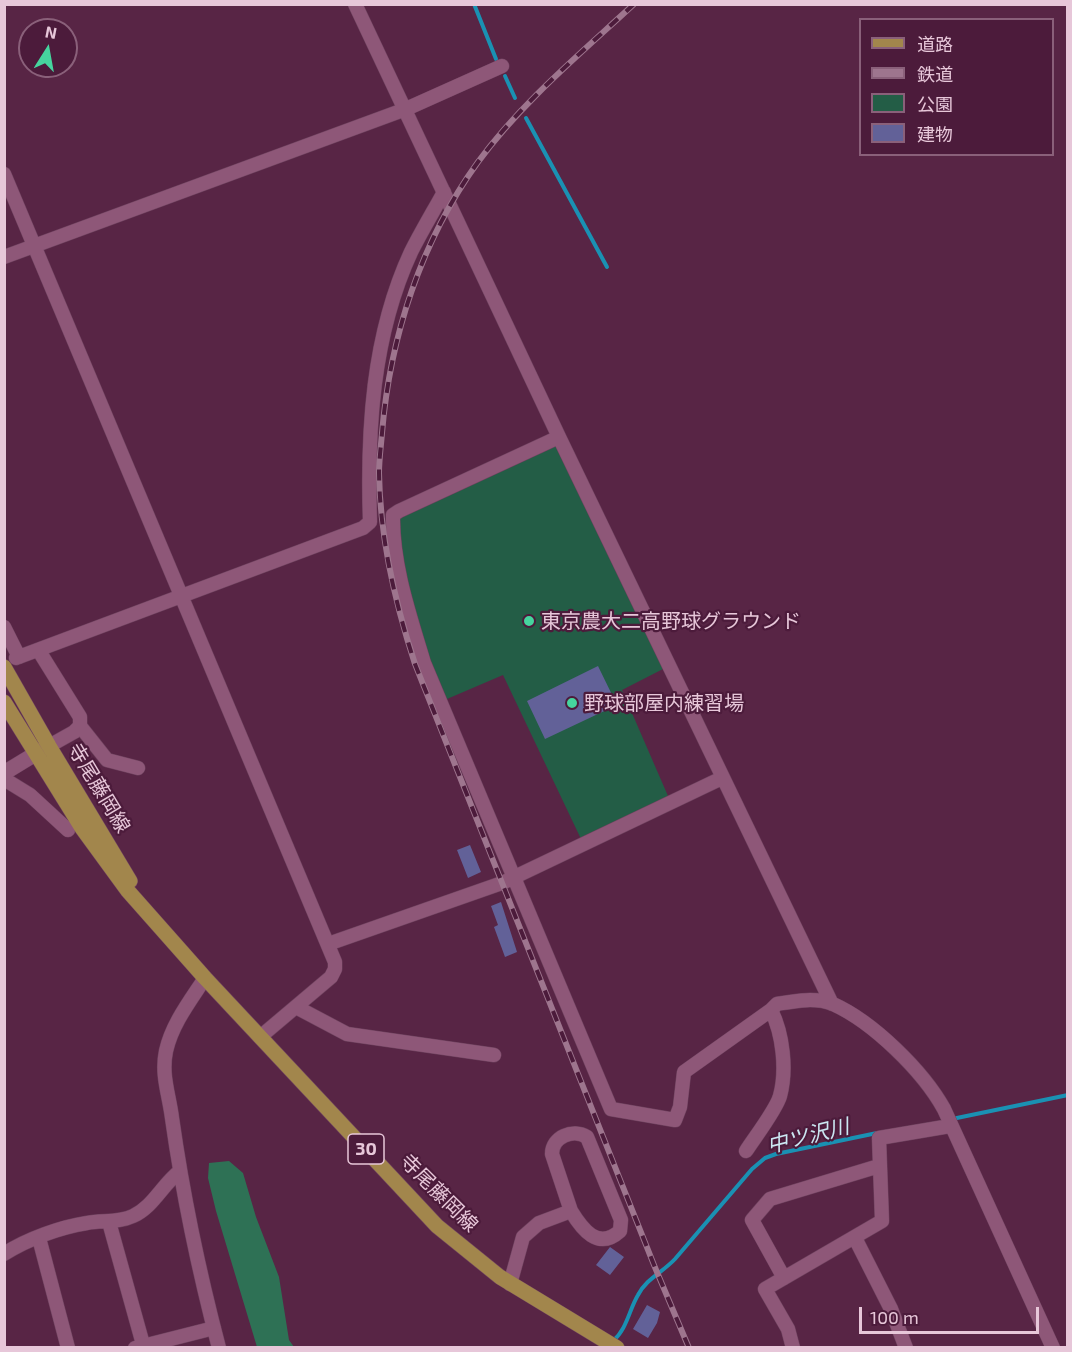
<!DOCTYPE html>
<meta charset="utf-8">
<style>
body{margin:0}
#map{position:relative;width:1072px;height:1352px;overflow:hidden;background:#582545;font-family:"Exo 2","Noto Sans JP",sans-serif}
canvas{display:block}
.frame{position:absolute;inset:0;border:6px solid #e7c7d9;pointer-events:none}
.legend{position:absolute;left:859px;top:18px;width:195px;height:138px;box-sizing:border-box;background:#4c1b3b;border:2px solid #8a607a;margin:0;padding:8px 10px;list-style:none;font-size:18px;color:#e7c7d9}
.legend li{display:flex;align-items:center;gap:12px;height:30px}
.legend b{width:30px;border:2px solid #8a607a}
.north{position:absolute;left:18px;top:18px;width:60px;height:60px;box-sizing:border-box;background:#4c1b3b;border:2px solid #8a607a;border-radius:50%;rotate:11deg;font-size:16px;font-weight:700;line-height:24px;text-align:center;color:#e7c7d9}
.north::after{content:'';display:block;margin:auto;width:21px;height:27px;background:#46d49e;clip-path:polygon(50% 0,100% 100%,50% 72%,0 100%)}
.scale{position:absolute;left:859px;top:1307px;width:180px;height:27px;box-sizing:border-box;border:3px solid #e7c7d9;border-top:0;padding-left:8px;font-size:18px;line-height:21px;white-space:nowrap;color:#e7c7d9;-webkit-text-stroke:4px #4c1b3b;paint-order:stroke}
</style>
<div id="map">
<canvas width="1072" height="1352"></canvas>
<div class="frame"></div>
<ul class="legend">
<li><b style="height:8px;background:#a2864c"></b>道路</li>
<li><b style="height:8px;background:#9e758e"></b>鉄道</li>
<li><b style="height:16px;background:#235d46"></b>公園</li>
<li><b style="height:16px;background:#626198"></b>建物</li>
</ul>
<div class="north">N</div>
<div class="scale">100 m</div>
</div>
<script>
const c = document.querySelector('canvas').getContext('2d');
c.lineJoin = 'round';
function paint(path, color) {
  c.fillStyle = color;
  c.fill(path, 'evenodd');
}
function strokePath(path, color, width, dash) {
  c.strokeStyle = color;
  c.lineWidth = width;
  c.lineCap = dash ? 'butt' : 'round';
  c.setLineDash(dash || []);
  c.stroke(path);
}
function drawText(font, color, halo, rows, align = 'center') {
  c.font = font + ' "Exo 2","Noto Sans JP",sans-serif';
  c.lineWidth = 4.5;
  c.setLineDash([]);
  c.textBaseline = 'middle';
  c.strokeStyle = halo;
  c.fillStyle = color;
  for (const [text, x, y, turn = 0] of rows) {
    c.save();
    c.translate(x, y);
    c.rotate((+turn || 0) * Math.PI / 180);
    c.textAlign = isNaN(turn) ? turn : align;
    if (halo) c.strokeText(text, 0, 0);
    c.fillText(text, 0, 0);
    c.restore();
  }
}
const green = new Path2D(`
 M555,442L663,669L622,690L668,796L581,839L503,675L447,699L424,651L407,592L397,524L398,518Z`);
const forest = new Path2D(`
 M229,1161L243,1173L256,1217L279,1277L289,1340L294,1347H257L216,1211L208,1178L209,1163Z`);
const stream = new Path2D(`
 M474,4L496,59
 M505,76L515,98
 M526,118L607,267
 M952,1119L1068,1095
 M613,1341C627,1329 629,1310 638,1295C646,1279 663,1272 675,1259L752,1169L765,1158L776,1154L877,1133`);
const building = new Path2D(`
 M598,666L617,705L545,739L527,701Z
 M470,845L481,872L468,878L457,850Z
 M501,902L517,952L505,957L494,927L498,925L491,906Z
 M610,1247L624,1257L610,1275L596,1265Z
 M647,1305L660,1312L657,1323L648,1338L633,1329Z`);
const minor = new Path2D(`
 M355,4L559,437L832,1004
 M4,174L335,962V969L331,977L260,1037
 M4,257L406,109L502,66
 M559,437L399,511L393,515C392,565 410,616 424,663L611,1109L675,1120L680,1107L684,1072L771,1010L777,1004C795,1001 815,997 833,1004C873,1022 923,1071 944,1109L1053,1348
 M4,627L19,657
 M39,651L80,717V726L74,732L49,746
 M16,658L363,528L370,522C367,432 372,336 411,252C421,232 433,212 444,192
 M80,726L107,760L138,768
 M4,779L30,795L68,830
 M328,944L502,883L722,778
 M205,978C190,1001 172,1024 166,1051C161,1075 169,1094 172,1118C183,1196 199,1272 219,1348
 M296,1007L347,1034L494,1055
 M746,1151C755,1137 776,1110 780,1096C787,1070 783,1034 771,1010
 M109,1222L144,1348
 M39,1238L68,1348
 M855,1238L891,1309L906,1348
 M4,1254C27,1239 61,1227 87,1223C103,1220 118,1223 133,1216C153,1207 162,1185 180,1171
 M784,1278L752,1220L770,1199L879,1166
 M510,1284L523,1237L539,1223L571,1211L552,1154C552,1137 573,1128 587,1137L621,1220L620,1231C598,1251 582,1229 571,1211
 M135,1348L214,1328
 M793,1348L788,1329L765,1289L882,1221L879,1138L950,1126`);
const tertiary = new Path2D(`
 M4,773L45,748`);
const primary = new Path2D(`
 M4,667L49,746L130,881
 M4,702L82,828L128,891L205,978L437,1226L500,1277L617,1348`);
const rail = new Path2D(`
 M634,4C580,54 521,103 478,162C421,241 390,337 382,433C381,446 379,460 379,473C380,539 395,603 415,664L654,1265L689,1348`);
const markers = [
 [529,621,6,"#46d49e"],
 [572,703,6,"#46d49e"]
];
const shields = [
 [366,1149,36]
];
const shieldNames = [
 ["30",366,1149]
];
const poiNames = [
 ["東京農大二高野球グラウンド",541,621],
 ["野球部屋内練習場",584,703]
];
const streetNames = [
 ["寺尾藤岡線",99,788,59],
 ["寺尾藤岡線",439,1193,45]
];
const waterNames = [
 ["中ツ沢川",808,1136,-14]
];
paint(green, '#235d46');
paint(forest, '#2e7155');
strokePath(stream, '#1a91b3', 4);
paint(building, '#626198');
strokePath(minor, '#6f435f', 15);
strokePath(tertiary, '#6f435f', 16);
strokePath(primary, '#6f435f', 16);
strokePath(minor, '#8e5778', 14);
strokePath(tertiary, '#8e5778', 15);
strokePath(primary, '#a2864c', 15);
strokePath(rail, '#9e758e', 6);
strokePath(rail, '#4c1b3b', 4, [11]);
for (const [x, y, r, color] of markers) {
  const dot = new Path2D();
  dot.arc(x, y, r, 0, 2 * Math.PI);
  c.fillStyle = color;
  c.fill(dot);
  strokePath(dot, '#4c1b3b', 2);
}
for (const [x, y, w] of shields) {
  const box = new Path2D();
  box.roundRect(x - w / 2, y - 15, w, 30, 4.5);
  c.fillStyle = '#4c1b3b';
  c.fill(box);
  strokePath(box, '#e7c7d9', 1.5);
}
drawText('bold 18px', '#e7c7d9', null, shieldNames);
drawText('20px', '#e7c7d9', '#4c1b3b', poiNames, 'left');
drawText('20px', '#e7c7d9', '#4c1b3b', streetNames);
drawText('italic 21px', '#cbe7f2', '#4c1b3b', waterNames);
</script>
